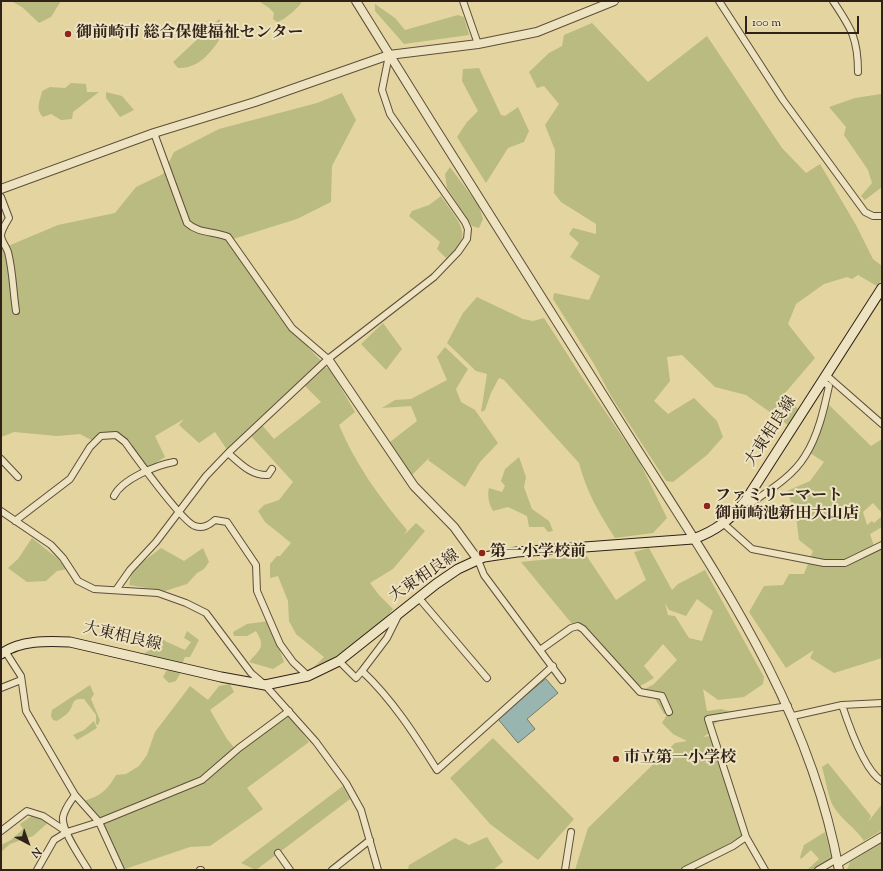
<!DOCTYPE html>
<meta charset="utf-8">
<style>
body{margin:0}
#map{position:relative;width:883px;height:871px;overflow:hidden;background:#e3d4a0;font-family:"Sorts Mill Goudy",serif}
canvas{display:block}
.frame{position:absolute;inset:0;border:2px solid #312219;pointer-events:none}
.north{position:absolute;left:8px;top:823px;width:40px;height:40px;-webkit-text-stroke:3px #ede3c1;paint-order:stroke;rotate:139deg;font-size:11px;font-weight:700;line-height:16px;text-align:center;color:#312219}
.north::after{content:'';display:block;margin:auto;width:14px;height:18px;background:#312219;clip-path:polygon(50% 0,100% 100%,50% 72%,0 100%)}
.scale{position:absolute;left:745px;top:16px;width:114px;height:18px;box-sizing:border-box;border:2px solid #312219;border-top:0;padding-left:5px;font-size:12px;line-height:14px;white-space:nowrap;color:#312219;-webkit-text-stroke:3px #ede3c1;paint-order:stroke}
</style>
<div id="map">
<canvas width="883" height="871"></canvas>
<div class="frame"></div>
<div class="north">N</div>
<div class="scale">100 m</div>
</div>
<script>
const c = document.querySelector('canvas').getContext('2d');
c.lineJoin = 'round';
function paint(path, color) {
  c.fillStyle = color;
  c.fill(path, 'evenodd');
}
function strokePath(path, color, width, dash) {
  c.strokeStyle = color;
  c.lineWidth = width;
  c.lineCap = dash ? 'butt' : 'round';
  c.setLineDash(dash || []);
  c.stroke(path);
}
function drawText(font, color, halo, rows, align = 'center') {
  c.font = font + ' "Sorts Mill Goudy","Noto Serif JP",serif';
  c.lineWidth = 4;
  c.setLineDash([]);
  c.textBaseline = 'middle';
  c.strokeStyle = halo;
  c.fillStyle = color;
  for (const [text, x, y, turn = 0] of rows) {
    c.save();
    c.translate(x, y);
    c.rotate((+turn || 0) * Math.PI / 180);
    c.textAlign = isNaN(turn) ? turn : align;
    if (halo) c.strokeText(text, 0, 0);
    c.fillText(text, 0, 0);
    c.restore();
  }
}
const green = new Path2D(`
 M11,1H61L51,17L39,23L22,7Z
 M259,1H302C300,7 283,21 277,22L273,19L274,13C269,7 264,5 259,1Z
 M375,4L395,18L405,30L458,15L464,17L469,35L404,44L375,11Z
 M219,19L227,28C215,46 203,69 178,68L173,62Z
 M592,23L648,82L707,36L782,148L806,173L820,164L856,225L873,259L882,266V279L877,286L858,275L852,279L847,277L824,284L796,304L788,324L815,358L785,393L798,409L788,425L746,395L715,387L682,355L667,357L670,381L654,401L668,414L694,398L717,421L723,437L707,455L673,482L666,481L611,396L594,364L553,299L554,293L589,300L600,276L570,257L579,243L569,234L573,228L596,234V224L561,202L554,193L555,150L545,125L559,104L544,86L537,88L529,72L549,53L562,46L564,35Z
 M479,68L501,115L505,116L518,107L529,131L524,142L508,148L486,183L457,137L467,122L478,111L462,81L463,69Z
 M71,83L86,84L87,92H99L73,112L72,119L61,120L51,114L43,117C35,109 40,101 42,91L50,87L65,88Z
 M882,84V187L865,200L861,196L872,183L868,170L844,135L846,127L829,107L855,98L881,94Z
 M106,92L122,96L134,110L120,117L106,98Z
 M342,93L356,120L332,166L331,202L297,219L233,239L279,317L323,363L228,451L215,432L199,443L179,425L184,419L155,436L165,457L146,469L123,435L101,436L93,441L80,434L57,436L14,432L1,437V249L58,225L115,213L136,187L163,174L174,152L219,129L317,103Z
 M450,167L479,206L483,219L479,228L472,226L447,188L445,174Z
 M441,196C456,219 478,237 446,258L437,249L440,242L409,216L412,211L429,205Z
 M477,297L523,319L533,321L544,318L582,377L640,463L667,518L653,533L615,538C600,515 586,491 579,463L504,380L499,378L491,393L485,410L481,412L487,374L476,371L447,343L463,313Z
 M383,323L402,349L386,370L361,344Z
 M445,347L468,369L456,389L461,402L475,410L498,443L480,462L465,487L428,460L430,457L412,475L390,442L417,421L411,406L382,408L395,400L411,399L447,380L437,357Z
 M325,367L330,369L355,412L339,425C356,465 379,497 407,530L404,535L416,523L425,531L393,569L370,583L379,595L393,609C373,636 343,654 313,668L324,657L296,634L289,621L288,601L278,576L270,578V564L277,556H280L291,543L265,522L258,511L264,505L279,500L293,482L250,435L261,424L274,439L321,402L303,384Z
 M827,403L871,446L882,439V513L873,503L863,512L867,525L872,521L874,523L882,516V527L870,534L874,546L882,544V658L834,673L810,658L814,650L786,668L749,612L764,586L783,585L789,574H804L813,551L799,540L796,516L787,491L810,481L824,462L810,453Z
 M519,457L526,477L524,487L532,509L549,521L553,531L548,532L544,527H529L527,516L508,507L493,511C489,504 487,496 489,488L502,492L505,486L501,481L505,469Z
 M32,538L57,558L67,569L57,571L46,581L27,582L8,568L18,559Z
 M161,548L184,561L203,548L209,562L204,569L197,573L187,584L165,591L129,585L132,570Z
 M649,548L672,590L678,584L705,570L764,677L763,684L744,697L718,700L703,689L707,711L721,709L733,712L731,715L714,724L711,732L703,737L711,736L745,834L683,870H575L588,828L675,743L687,741L673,734L662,723L668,713L664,714L653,695L645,689L654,684L677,660L663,644L644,666L654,678L637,688L581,624L573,625L521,562L586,555L616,600L646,580L634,552ZM697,599L713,611L702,641L689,638L675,616L668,615L665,603L669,610L686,616Z
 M269,621L284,662L273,669L249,662C260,649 266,647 256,631L247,636H234L233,632L247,624Z
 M187,631L199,640L190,657H185L182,664L143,654L159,645L155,634L167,642L185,650L191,642L184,638Z
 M168,668L181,672L176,681L169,683L163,677Z
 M230,684L234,692L210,710L227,739L237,751L286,711L309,742L247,788L263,809L210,846L190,847L122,870L100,821L80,802C99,797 106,792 116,775L126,774L139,766L147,755L155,732L190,686L208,700L219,686Z
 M90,685L94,694L91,699L100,720L98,725L96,724V715L84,699C71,698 74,704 70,710C67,715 61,718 57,721L53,720L51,716L52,710Z
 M94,721L97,728L77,740L73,735L84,730Z
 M493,738L574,819L538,860L490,824L450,778Z
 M828,763L871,816L868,822L882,804V830L864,841C856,828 839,818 832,804C828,795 825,777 822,767Z
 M343,786L350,799L256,870L241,863Z
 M33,815L50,821L33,836L10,844L1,852V845L11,840L23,829L20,824Z
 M825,832L832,858L816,870H807L819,859L811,850L801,859L800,857L804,845Z
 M487,837L503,862L493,870H408L409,865L455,838L469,845Z
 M882,843V870H847L850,862Z`);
const water = new Path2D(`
 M546,679L558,693L527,719L535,729L518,743L498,719Z`);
const minor = new Path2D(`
 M463,1L478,44
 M719,1L783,100L865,212L873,216H882
 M833,1C851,28 858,38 858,72
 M154,133L187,223C199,234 215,231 228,237L292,328L328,359
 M1,197L9,218C6,223 2,229 1,235C1,241 6,246 8,252C13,272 13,291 16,311
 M826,375L882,424
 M228,453C240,463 251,476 268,475L272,469
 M1,459L18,477
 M114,496C122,479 157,465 174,462
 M746,500L751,503C770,490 793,476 805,456C818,436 824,409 829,386L822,381
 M1,511L51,545L63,558L78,581L94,589L158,593L186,603L206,613L251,673L265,685L316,742L346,783L361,810L378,870
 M15,521L70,479L90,447L101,436L116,435L125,442C136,457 182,522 195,526C203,529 209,525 215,520L227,522L256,565L257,591L280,644L293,662L308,676
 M724,524L752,549L824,563H845L882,545
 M478,560L484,575L562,680
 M116,590L130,570L156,542L206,476L228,453L328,359L434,277L458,252L467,239L468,229L465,222L390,114L382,90L389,55
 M418,597L487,678
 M540,650L571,628L578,626L583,629L640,692L662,696L669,712
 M5,651L21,676L26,711L75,795L99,822L121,870
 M339,661L356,678L362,671C392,699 415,735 437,770L553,666
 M362,671L387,638L398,616
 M1,688L21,680
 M842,705C848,723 865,772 882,781
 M793,716L842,705L882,703
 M75,795C70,802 65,808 63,817C61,830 81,858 88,870
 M1,831L27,811L43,816L67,832
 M278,853L290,870
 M37,870L54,840L67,832L99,822L202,780L239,748L289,711
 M200,870H201
 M332,870L370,840
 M565,870L571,832
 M685,870L733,846L746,837
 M765,870L746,837L708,719L788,706
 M818,870L837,859`);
const tertiary = new Path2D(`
 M356,1C443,142 532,282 620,422C710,566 808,699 839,870
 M1,189L154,133L255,102L389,55L478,44L537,32L614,1
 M328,359L414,486L454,527L478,560
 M838,863L882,837`);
const secondary = new Path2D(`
 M1,654C20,640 47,641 70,642L221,677L265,685L308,676L339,661L436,584L458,569L484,557L517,552L693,539C716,531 731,519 746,500L882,288`);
const markers = [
 [68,34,4,"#8f2418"],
 [707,506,4,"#8f2418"],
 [482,553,4,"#8f2418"],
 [616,759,4,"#8f2418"]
];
const poiNames = [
 ["御前崎市 総合保健福祉センター",76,34],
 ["ファミリーマート",715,497],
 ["御前崎池新田大山店",715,515],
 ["第一小学校前",490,553],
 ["市立第一小学校",624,759]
];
const streetNames = [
 ["大東相良線",772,432,-57],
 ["大東相良線",425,577,-34],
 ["大東相良線",122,638,13]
];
paint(green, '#babb80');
paint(water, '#99b5b0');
strokePath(water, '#6f7a74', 1);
strokePath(minor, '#5e4e3b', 8);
strokePath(tertiary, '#5e4e3b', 10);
strokePath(secondary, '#312219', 11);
strokePath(minor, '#ede3c1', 6);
strokePath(tertiary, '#ede3c1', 8);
strokePath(secondary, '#ede3c1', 9);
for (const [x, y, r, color] of markers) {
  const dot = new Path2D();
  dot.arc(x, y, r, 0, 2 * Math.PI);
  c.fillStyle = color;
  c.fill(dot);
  strokePath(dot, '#ede3c1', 1.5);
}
drawText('bold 16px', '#312219', '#ede3c1', poiNames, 'left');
drawText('16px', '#312219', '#ede3c1', streetNames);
</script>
